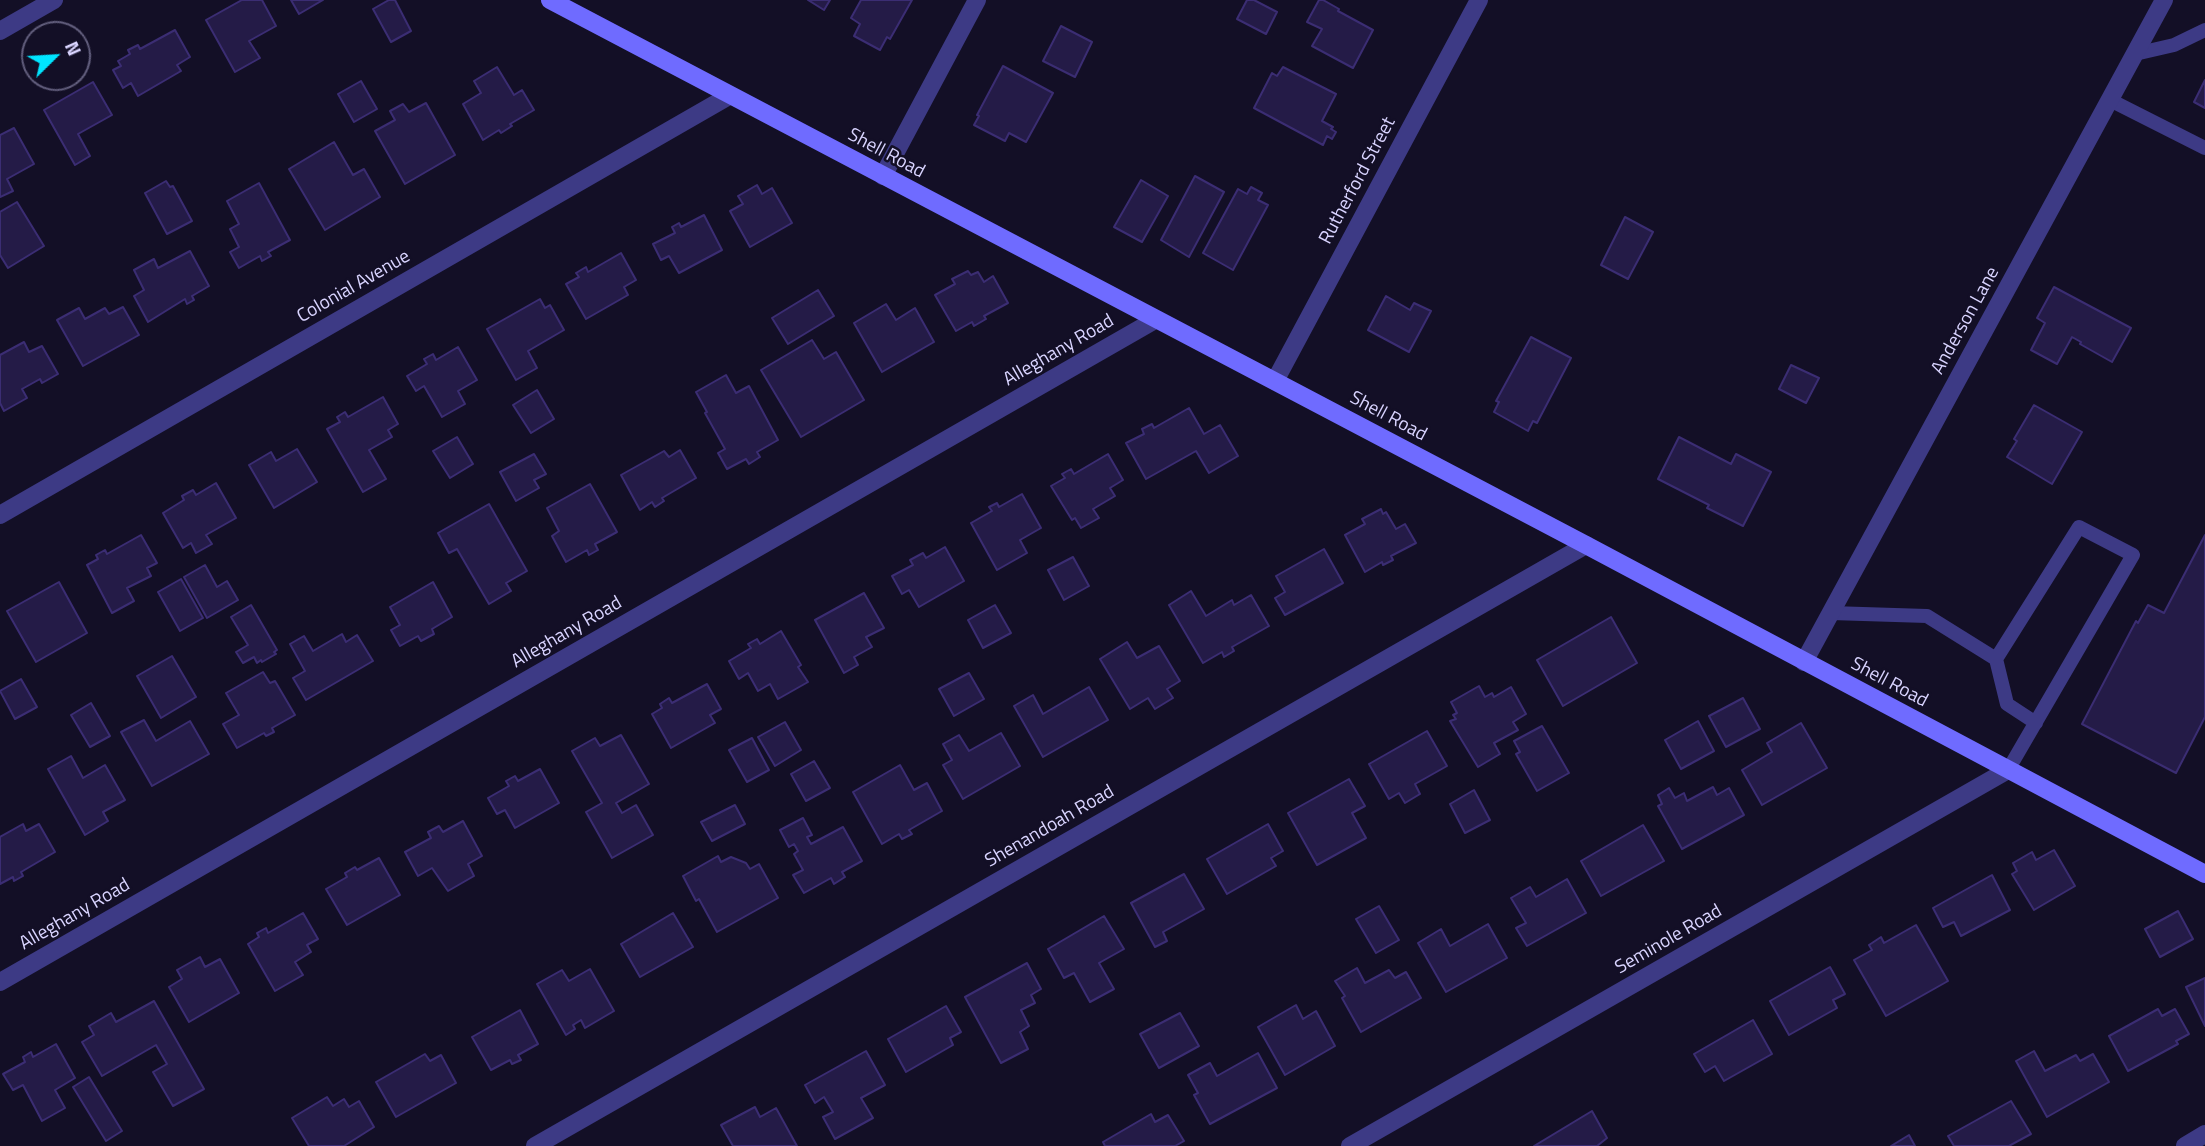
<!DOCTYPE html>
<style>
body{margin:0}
#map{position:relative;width:2205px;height:1146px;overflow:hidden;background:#130f26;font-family:"Titillium Web",sans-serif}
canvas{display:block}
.north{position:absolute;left:21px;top:21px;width:70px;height:70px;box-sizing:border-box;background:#130f26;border:2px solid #625e7d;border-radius:50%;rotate:66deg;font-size:19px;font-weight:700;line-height:28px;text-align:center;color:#d9d4ff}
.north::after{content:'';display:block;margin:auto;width:24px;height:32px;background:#00e5ff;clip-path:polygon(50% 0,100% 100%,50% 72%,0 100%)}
</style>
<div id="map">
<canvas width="2205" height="1146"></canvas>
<div class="north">N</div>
</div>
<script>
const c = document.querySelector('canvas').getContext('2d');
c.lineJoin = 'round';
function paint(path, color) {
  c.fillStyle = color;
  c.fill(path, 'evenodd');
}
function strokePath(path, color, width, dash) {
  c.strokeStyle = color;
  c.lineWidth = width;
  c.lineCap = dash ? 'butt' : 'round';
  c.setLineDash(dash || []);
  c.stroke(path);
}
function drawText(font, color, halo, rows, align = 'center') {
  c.font = font + ' "Titillium Web",sans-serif';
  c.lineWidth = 5;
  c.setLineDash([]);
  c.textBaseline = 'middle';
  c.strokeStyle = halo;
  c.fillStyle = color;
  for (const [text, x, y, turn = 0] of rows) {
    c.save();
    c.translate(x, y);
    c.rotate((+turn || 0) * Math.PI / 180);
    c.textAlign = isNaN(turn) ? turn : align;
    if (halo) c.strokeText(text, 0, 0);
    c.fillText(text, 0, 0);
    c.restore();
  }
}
const building = new Path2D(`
 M242,0H262L276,26L249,41L260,58L235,72L206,20Z
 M291,0H323L299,14Z
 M389,0H395L411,31L391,42L373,9Z
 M808,0H830L824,10Z
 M861,0H912L890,39L887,37L880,50L854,36L860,24L851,18Z
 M1247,0H1254L1277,12L1266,34L1237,19Z
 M1319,0H1323L1339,9L1338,11L1373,30L1353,68L1312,46L1322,29L1307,22Z
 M1061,26L1092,42L1075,77L1043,61Z
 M175,30L190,57L177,65L181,71L138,96L131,83L123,88L113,70L121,66L118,61L130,54L128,50L138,45L140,49Z
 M1003,66L1053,93L1026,142L1009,133L1005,141L974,125L979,116L977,115Z
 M497,67L514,95L522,90L534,110L510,124L512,126L501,133L499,130L483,140L463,104L481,93L474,81Z
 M1283,67L1336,94L1322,121L1333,127L1331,129L1336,132L1332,139L1327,136L1323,145L1254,108L1272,73L1277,76Z
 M2205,80V108L2194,102Z
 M361,81L377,109L354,122L338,94Z
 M93,82L112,115L78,134L90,156L75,165L44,110Z
 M426,103L455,155L405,184L375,131L395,120L390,111L403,104L409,112Z
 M14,128L34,164L7,179L13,191L0,197V135Z
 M334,142L353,175L364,169L380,197L325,230L289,169Z
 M1195,176L1224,192L1189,257L1161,240Z
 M1141,180L1168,196L1142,242L1114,227Z
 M166,181L170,187L173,186L192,221L167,234L145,193Z
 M259,183L290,240L268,252L271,256L262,261L260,256L239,268L230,252L239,247L230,229L239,224L227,201Z
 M757,185L762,194L772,188L792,223L750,247L730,211L743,204L738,196Z
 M1251,187L1262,193L1258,200L1268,205L1233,270L1203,253L1238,189L1247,194Z
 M17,202L44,246L8,268L0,255V212Z
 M704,215L722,250L679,273L669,256L661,260L653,244L675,233L672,227L679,223L681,227Z
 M1625,217L1653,232L1628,279L1601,265Z
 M190,251L209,286L192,296L194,300L187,304L185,299L148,322L134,296L144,290L134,270L154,259L158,268Z
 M621,253L636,280L624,287L628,295L586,319L566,284L579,277L576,273L586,267L588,272Z
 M968,271L971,275L978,272L984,282L993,276L1008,303L984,316L986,319L974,326L972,322L956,331L935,295L955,284L952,279Z
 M2054,287L2131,328L2112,362L2080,344L2081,342L2072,337L2057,364L2031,350L2045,323L2037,318Z
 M818,290L834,316L788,344L772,318Z
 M1386,296L1410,310L1414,303L1431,311L1409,352L1368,330Z
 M540,299L545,308L550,305L564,330L528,351L537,368L516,380L487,329Z
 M886,304L896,320L915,308L934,342L882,372L854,323Z
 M123,307L139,335L83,366L57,320L79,308L85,319L105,308L109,314Z
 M1531,337L1571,358L1537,423L1533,421L1528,431L1494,412L1499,402L1496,401Z
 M812,340L824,359L836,352L864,400L801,437L761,370Z
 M24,342L29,352L42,346L58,374L42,383L40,379L22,389L27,398L4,411L0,403V355Z
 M458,347L477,380L458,391L465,404L442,417L424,386L416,391L407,376L427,364L424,359L433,354L436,360Z
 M1791,365L1819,378L1806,403L1779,389Z
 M726,375L736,393L749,386L778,440L757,452L760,457L749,464L746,459L727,469L718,453L725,449L705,413L707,412L696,392Z
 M537,390L554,419L531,433L513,405Z
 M383,397L398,424L388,430L392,437L369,450L386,479L363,492L327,429L340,422L337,417L345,412L348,417Z
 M2034,405L2082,432L2052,484L2007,457L2017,441L2014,439Z
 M1189,408L1204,434L1220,425L1238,456L1209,473L1196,451L1146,479L1126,443L1144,434L1142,429L1152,424L1154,428Z
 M457,437L473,464L450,478L433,451Z
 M1679,437L1731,464L1736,454L1771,472L1743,526L1707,508L1709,505L1658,479Z
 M297,449L317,482L274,508L249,465L271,452L276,461Z
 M680,450L696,478L662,498L664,501L655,507L652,502L640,510L621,475L664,451L669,457Z
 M534,454L546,474L534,480L539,488L516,501L500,472Z
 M1108,454L1123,480L1110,488L1115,496L1093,509L1099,518L1081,528L1075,518L1072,520L1051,486L1065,478L1062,474L1071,469L1074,474Z
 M216,483L236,518L206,535L212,544L196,553L191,543L183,548L163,513L184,500L182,496L193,490L196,495Z
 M590,484L617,532L595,544L598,550L589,555L587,550L566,562L552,536L559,531L547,508Z
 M1022,494L1041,528L1020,540L1027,553L997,570L971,523L992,511L989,507L997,503L999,507Z
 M489,504L527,571L506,583L511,591L489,604L457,549L449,553L438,533Z
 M1381,509L1383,514L1386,512L1396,529L1405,524L1416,543L1391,556L1393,560L1383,565L1382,562L1365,572L1345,535L1365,524L1362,519Z
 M141,535L157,563L147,568L151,576L127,588L134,601L112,613L87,565L98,559L96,555L105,550L107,554Z
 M2205,535V717L2176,773L2082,724L2136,621L2138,623L2148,605L2164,613Z
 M945,547L964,581L919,607L909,590L902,594L892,576L913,565L910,560L923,553L926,558Z
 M1324,549L1343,583L1285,615L1275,598L1285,592L1276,576Z
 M1073,557L1089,586L1064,600L1048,570Z
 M205,565L217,587L227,581L238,600L207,618L184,577Z
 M181,579L203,618L180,631L158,592Z
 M59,582L87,633L36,662L7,611Z
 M433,582L452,617L432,629L434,634L421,641L418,636L400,646L391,630L400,625L390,607Z
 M1191,591L1206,616L1232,600L1234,605L1251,595L1269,626L1232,647L1234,651L1224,657L1222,652L1203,663L1169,605Z
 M864,593L884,628L866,637L872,647L854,657L858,665L844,673L815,620Z
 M251,605L277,650L274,652L276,654L262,662L261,660L257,663L254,657L243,663L236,652L248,645L231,617Z
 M995,605L1011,633L983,648L968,620Z
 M1611,617L1637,663L1563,706L1537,660Z
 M781,631L801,665L798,667L808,682L778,699L770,684L758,691L748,673L739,679L729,661L751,648L748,644L757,639L760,644Z
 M342,634L346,642L357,635L373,661L306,700L293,678L305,671L290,644L304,636L313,651Z
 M1127,642L1137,658L1159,646L1180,681L1167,689L1173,698L1155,709L1148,698L1130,709L1100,659Z
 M172,656L196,697L161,718L137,676Z
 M263,672L270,683L275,681L295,715L272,728L274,732L266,736L264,733L237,748L223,724L239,715L226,693Z
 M969,673L984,699L954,716L939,689Z
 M21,679L37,707L15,719L0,691Z
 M707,684L721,709L710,715L715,723L671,748L652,714L662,708L660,704L669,698L672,703Z
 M1479,686L1485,697L1492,693L1494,697L1511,687L1526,714L1513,722L1518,730L1494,743L1500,754L1478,767L1450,721L1456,719L1453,715L1457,713L1451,702Z
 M1089,687L1108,720L1043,757L1014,706L1033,695L1043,714Z
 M1743,698L1760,729L1726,747L1709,716Z
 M91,703L110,736L90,747L71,715Z
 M144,720L156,741L190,721L209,754L152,786L121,732Z
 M1698,721L1714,751L1681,769L1665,740Z
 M785,722L801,750L775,766L758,737Z
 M1801,723L1827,768L1762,805L1742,770L1772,752L1767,743Z
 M1542,726L1569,773L1537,791L1516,754L1520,752L1514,741Z
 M1427,731L1447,766L1415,784L1420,794L1405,803L1399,793L1389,799L1369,764Z
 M1001,733L1020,766L963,799L943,765L952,760L943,744L959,735L969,751Z
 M621,735L649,784L616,803L622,813L636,805L653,835L612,858L586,812L602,803L572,751L595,738L600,746Z
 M752,738L769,770L747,782L729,750Z
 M71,756L83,778L105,765L125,800L103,812L108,821L85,835L48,769Z
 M814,761L830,788L806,801L791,774Z
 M900,765L914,790L927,783L942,811L909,830L912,834L902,839L899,834L882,844L853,792Z
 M540,769L559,803L515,828L505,810L497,814L488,798L509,786L506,781L515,776L518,781Z
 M1349,779L1365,806L1352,813L1366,838L1317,865L1288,813Z
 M1713,787L1717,795L1729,788L1744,815L1682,849L1658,806L1662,804L1658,795L1669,788L1675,798L1684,793L1687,801Z
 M1474,790L1490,820L1465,833L1450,804Z
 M735,805L745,824L712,841L701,822Z
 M803,818L812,835L807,837L811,844L843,827L862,861L842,872L845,877L834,884L831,878L804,893L793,875L803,870L794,854L798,851L794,844L789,847L780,830Z
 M463,821L482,856L468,864L474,876L448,891L432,868L418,876L405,852L431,838L428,832L439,826L443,832Z
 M23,824L26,831L39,824L55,852L21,872L23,876L14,881L13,877L0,884V837Z
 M1268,824L1283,851L1271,858L1276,866L1227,894L1207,859Z
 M1643,825L1664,861L1601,896L1581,861Z
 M2054,850L2075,886L2034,910L2012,874L2017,871L2013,863L2032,852L2036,860Z
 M718,856L721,862L731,857L746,863L750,869L759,864L778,898L717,932L699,899L696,901L683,876Z
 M379,858L400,895L347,925L326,889L347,877L345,873L355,867L357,870Z
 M1184,874L1204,909L1163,932L1167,941L1155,947L1131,903Z
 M1992,875L2010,910L1961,936L1954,922L1943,927L1933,908Z
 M1567,879L1586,913L1527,946L1516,928L1526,923L1511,898L1530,887L1536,897Z
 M1379,906L1399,940L1376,953L1356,919Z
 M2178,911L2193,939L2160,957L2145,929Z
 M303,913L318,939L307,945L311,952L295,962L303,975L275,991L248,944L259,937L257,933L266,928L268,933Z
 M673,913L693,947L640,977L621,944Z
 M1104,916L1124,949L1099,963L1114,989L1090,1002L1074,973L1064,978L1048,949Z
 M1488,924L1507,958L1446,992L1418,943L1441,929L1450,946Z
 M1916,925L1948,981L1886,1016L1854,960L1872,950L1869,945L1881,937L1884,943Z
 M200,957L205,967L220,959L239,993L189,1022L169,987L182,979L177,970Z
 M1027,963L1041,989L1031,995L1035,1003L1021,1010L1029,1026L1020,1032L1028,1049L1001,1063L965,997Z
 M1830,967L1845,994L1833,1000L1837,1008L1789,1035L1770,1001Z
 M1357,968L1365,983L1389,970L1395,978L1406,972L1421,998L1361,1032L1342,998L1345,996L1335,981Z
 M590,969L614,1011L585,1028L581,1020L573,1025L575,1029L566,1035L537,984L562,970L569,981Z
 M2205,978V1026L2186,987Z
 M154,1001L204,1089L173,1106L153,1072L167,1064L156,1045L102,1076L82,1042L94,1035L89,1026L111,1013L116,1022Z
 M1296,1005L1303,1019L1316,1011L1335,1046L1285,1075L1258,1027Z
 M946,1006L961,1032L950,1038L953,1045L906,1072L888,1039Z
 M2158,1009L2162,1016L2175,1009L2189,1034L2176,1041L2178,1044L2128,1071L2109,1036Z
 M520,1010L538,1044L518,1055L521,1060L512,1064L510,1060L491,1070L472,1037Z
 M1180,1013L1199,1046L1159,1068L1140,1034Z
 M1753,1020L1772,1054L1724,1081L1715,1066L1705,1072L1694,1054Z
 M56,1044L75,1078L55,1090L65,1108L42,1121L23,1085L13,1090L3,1074L25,1062L23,1057L31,1052L33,1057Z
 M866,1051L885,1085L861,1098L873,1118L835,1139L823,1117L833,1112L824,1097L815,1103L805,1085Z
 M2034,1051L2045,1071L2076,1055L2080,1061L2093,1054L2109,1082L2047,1117L2016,1061Z
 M1258,1053L1277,1088L1210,1124L1194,1095L1198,1093L1188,1075L1210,1063L1217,1076Z
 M425,1054L430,1061L441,1055L456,1083L396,1117L376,1082Z
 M89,1077L122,1131L106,1141L73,1087Z
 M327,1097L333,1106L344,1099L349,1107L359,1101L374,1127L344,1146H309L292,1118Z
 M2011,1101L2031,1134L2009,1146H1954L1948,1136Z
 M755,1107L760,1117L776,1108L797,1146H733L721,1125Z
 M1592,1111L1607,1138L1597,1146H1534Z
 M1151,1114L1155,1122L1168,1115L1184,1141L1175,1146H1105L1103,1142Z
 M1909,1135L1915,1146H1891Z`);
const lane = new Path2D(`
 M2135,54L2174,45L2205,30
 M2110,100L2205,148
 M1831,613L1927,616L1996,659
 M2008,770L2133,555L2079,527L1996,659L2007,704L2036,723`);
const street = new Path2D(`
 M0,31L54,0
 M883,176L977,0
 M1275,381L1479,0
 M0,515L729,96
 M1804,662L2164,0
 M0,982L1155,320
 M535,1146L1586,545
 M1350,1146L2008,770
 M2185,1146L2205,1134`);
const secondary = new Path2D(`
 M550,0L1586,545L2205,874`);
const streetNames = [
 ["Shell Road",886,154,28],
 ["Rutherford Street",1358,181,-62],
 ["Colonial Avenue",354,287,-30],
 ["Anderson Lane",1966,321,-61],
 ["Alleghany Road",1059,351,-30],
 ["Shell Road",1388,417,28],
 ["Alleghany Road",567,633,-30],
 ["Shell Road",1889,683,28],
 ["Shenandoah Road",1050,827,-30],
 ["Alleghany Road",75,915,-30],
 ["Seminole Road",1669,940,-30]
];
paint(building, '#241b47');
strokePath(building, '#3b2d73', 2);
strokePath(lane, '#3d3a85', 14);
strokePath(street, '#3d3a85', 18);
strokePath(secondary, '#6f6bff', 18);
drawText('19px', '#d9d4ff', '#130f26', streetNames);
</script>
